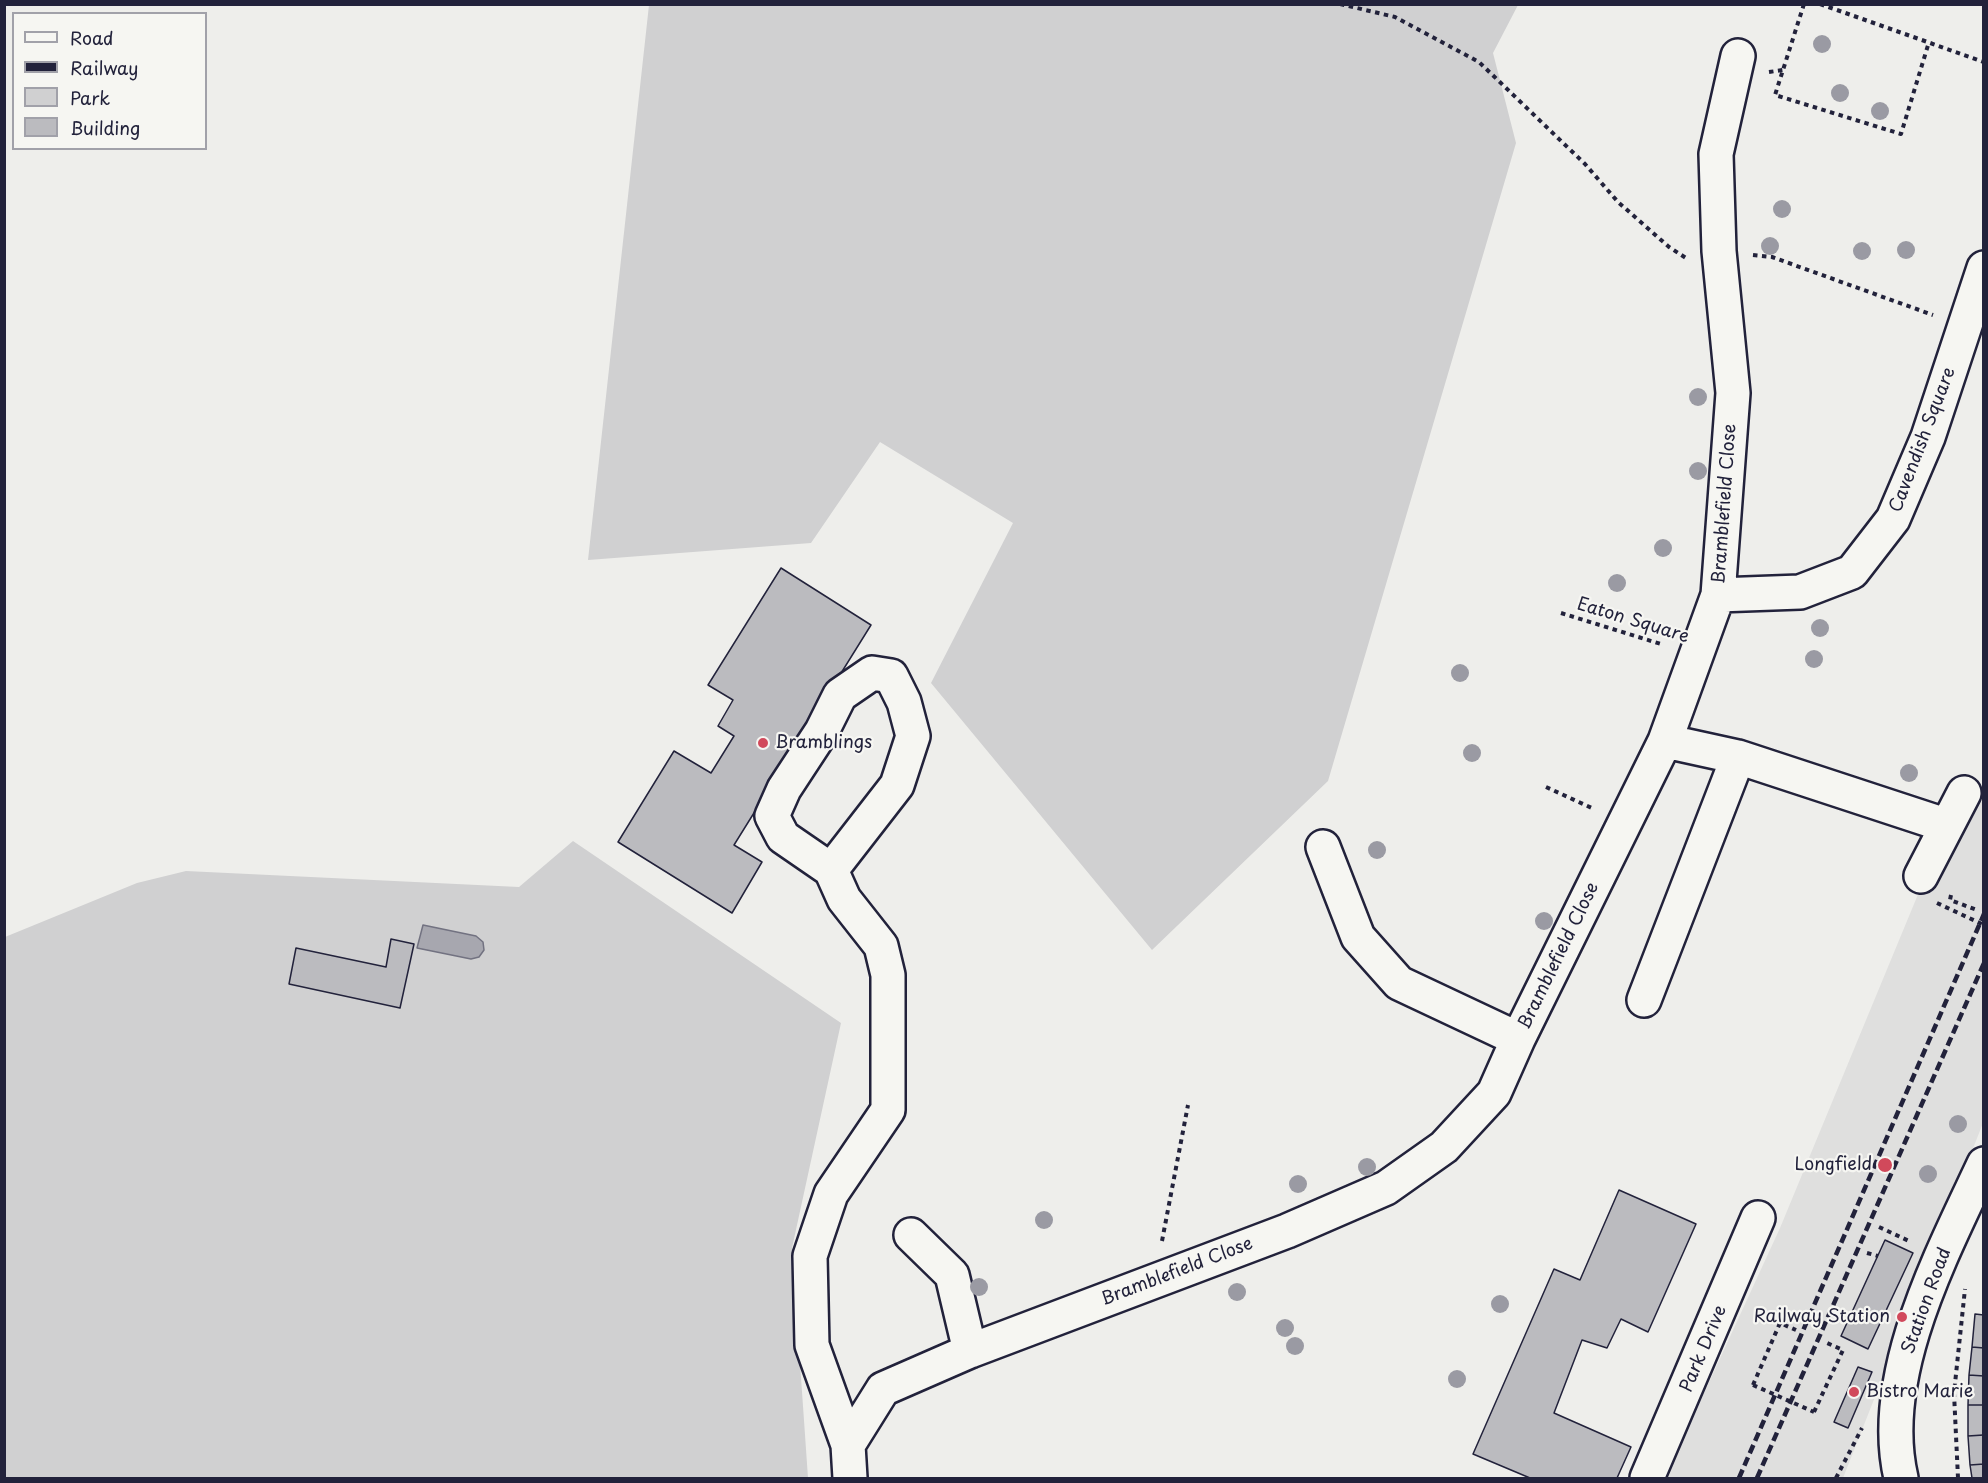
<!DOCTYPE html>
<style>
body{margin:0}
#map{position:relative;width:1988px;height:1483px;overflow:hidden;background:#eeeeeb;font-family:"Playpen Sans",sans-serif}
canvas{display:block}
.frame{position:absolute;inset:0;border:6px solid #22223b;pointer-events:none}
.legend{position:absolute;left:12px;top:12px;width:195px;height:138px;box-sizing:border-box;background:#f6f6f2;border:2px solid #a1a1a9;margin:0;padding:8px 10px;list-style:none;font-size:18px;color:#22223b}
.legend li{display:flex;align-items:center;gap:12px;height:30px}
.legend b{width:30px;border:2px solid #a1a1a9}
</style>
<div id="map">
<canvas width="1988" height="1483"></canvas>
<div class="frame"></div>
<ul class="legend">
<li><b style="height:8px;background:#f6f6f2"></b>Road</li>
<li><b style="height:8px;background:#22223b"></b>Railway</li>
<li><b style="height:16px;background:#d0d0d1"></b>Park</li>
<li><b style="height:16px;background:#bbbbbf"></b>Building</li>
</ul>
</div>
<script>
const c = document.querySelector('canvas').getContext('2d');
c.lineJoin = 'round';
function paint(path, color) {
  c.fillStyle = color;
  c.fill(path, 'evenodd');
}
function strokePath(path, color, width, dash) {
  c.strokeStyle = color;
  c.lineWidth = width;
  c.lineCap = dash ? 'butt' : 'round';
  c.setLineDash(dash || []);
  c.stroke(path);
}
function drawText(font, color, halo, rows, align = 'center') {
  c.font = font + ' "Playpen Sans",sans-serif';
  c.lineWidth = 4.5;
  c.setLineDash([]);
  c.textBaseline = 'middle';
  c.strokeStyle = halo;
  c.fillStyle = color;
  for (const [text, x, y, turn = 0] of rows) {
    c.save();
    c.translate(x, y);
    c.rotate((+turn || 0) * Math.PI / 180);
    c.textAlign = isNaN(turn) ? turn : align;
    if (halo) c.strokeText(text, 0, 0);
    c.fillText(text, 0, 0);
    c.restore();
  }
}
const built = new Path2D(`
 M1983,793V1123L1843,1478H1665L1780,1228L1950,817L1967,825Z`);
const green = new Path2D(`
 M649,5H1518L1493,53L1516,143L1328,781L1152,950L931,683L1013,523L880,442L811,543L588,560Z
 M573,841L841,1023L792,1248L808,1478H5V937L137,883L186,871L519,887ZM391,940L414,944L400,1008L289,984L296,948L386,967Z`);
const water = new Path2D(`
 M423,925L476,936L483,942L484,950L479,957L471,959L417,948Z`);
const building = new Path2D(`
 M781,568L871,625L734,845L762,862L732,913L618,842L674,751L711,773L734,736L718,726L733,700L708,685Z
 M391,939L414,944L400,1008L289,984L296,948L386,967Z
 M1619,1190L1696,1224L1648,1332L1621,1319L1607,1348L1582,1340L1554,1413L1631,1447L1617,1478H1530L1473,1454L1554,1269L1580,1280Z
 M1885,1240L1913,1253L1868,1349L1841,1336Z
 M1975,1314L1984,1315V1348L1972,1347Z
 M1972,1347L1984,1348V1376L1969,1375Z
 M1858,1367L1872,1372L1848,1428L1834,1422Z
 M1969,1375L1984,1376V1405H1968Z
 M1968,1405H1984V1435L1968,1436Z
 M1983,1435L1984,1464L1970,1465L1968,1436Z
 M1984,1464V1478H1972L1970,1465Z`);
const path = new Path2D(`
 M1340,4L1395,17L1479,62L1585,164L1618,202L1669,247L1686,258
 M1804,4L1775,95L1901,134L1929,42
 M1820,4L1984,62
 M1769,72L1783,70
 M1753,255L1772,257L1933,315
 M1561,613L1664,645
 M1546,787L1594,809
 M1951,895L1950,900L1977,910
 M1879,1227L1909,1241
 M1162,1241L1188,1105
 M1867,1253L1878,1256
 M1753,1385L1780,1323L1796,1330
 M1814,1412L1843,1350L1827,1343
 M1836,1478L1862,1428
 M1958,1478L1954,1393L1965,1289`);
const minor = new Path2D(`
 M1718,595L1800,592L1852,572L1893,519L1928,437L1984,268
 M1665,741L1738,757L1945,825
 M1323,847L1358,937L1399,983L1518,1039
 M831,870L783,837L772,816L784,789L822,731L840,695L872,673L891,676L904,702L913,736L897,785L831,870L844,899L881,946L888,975V1110L831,1194L810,1256L812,1345L848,1445
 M1921,876L1964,793
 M1644,1000L1738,757
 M911,1235L952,1275L970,1351
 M850,1478L848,1445L883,1389L970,1351L1287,1231L1386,1188L1444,1147L1494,1093L1518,1039L1665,741L1718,595L1733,393L1719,251L1716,154L1738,56
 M1647,1478L1758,1218
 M1901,1478C1877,1376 1941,1256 1984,1164`);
const rail = new Path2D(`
 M1739,1478L1984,914
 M1757,1478L1984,963`);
const pathBridge = new Path2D(`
 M1937,903L1984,925
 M1753,1385L1814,1412`);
const trees = [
 [1822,44],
 [1840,93],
 [1880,111],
 [1782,209],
 [1770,246],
 [1906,250],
 [1862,251],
 [1698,397],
 [1698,471],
 [1663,548],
 [1617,583],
 [1820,628],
 [1814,659],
 [1460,673],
 [1472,753],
 [1909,773],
 [1377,850],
 [1544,921],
 [1958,1124],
 [1367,1167],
 [1928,1174],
 [1298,1184],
 [1044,1220],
 [979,1287],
 [1237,1292],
 [1500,1304],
 [1285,1328],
 [1295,1346],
 [1457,1379]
];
const markers = [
 [763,743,6,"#d1495b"],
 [1885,1165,8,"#d1495b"],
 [1902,1317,6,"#d1495b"],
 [1854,1392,6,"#d1495b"]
];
const streetNames = [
 ["Cavendish Square",1923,440,-69],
 ["Bramblefield Close",1725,504,-86],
 ["Eaton Square",1633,621,17],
 ["Bramblefield Close",1559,956,-64],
 ["Bramblefield Close",1177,1272,-21],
 ["Station Road",1927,1301,-70],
 ["Park Drive",1704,1349,-67]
];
const poiNames = [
 ["Bramblings",775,743],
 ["Longfield",1872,1165,"right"],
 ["Railway Station",1890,1317,"right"],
 ["Bistro Marie",1866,1392]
];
paint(built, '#dfdfde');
paint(green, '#d0d0d1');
paint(water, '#a7a7af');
strokePath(water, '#727281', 1.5);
paint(building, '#bbbbbf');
strokePath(building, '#22223b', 1.5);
strokePath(minor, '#22223b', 38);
strokePath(path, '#22223b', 4, [4.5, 4.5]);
strokePath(minor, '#f6f6f2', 33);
strokePath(rail, '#22223b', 4.5, [9, 4.5]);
strokePath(pathBridge, '#22223b', 4, [4.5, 4.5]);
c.fillStyle = '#9a9aa3';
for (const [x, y] of trees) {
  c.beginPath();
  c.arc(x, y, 9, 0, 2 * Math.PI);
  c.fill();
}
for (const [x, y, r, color] of markers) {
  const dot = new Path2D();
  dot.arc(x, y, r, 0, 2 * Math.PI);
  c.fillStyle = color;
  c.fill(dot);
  strokePath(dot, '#f6f6f2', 2);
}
drawText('18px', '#22223b', '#f6f6f2', streetNames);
drawText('18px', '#22223b', '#f6f6f2', poiNames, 'left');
</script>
